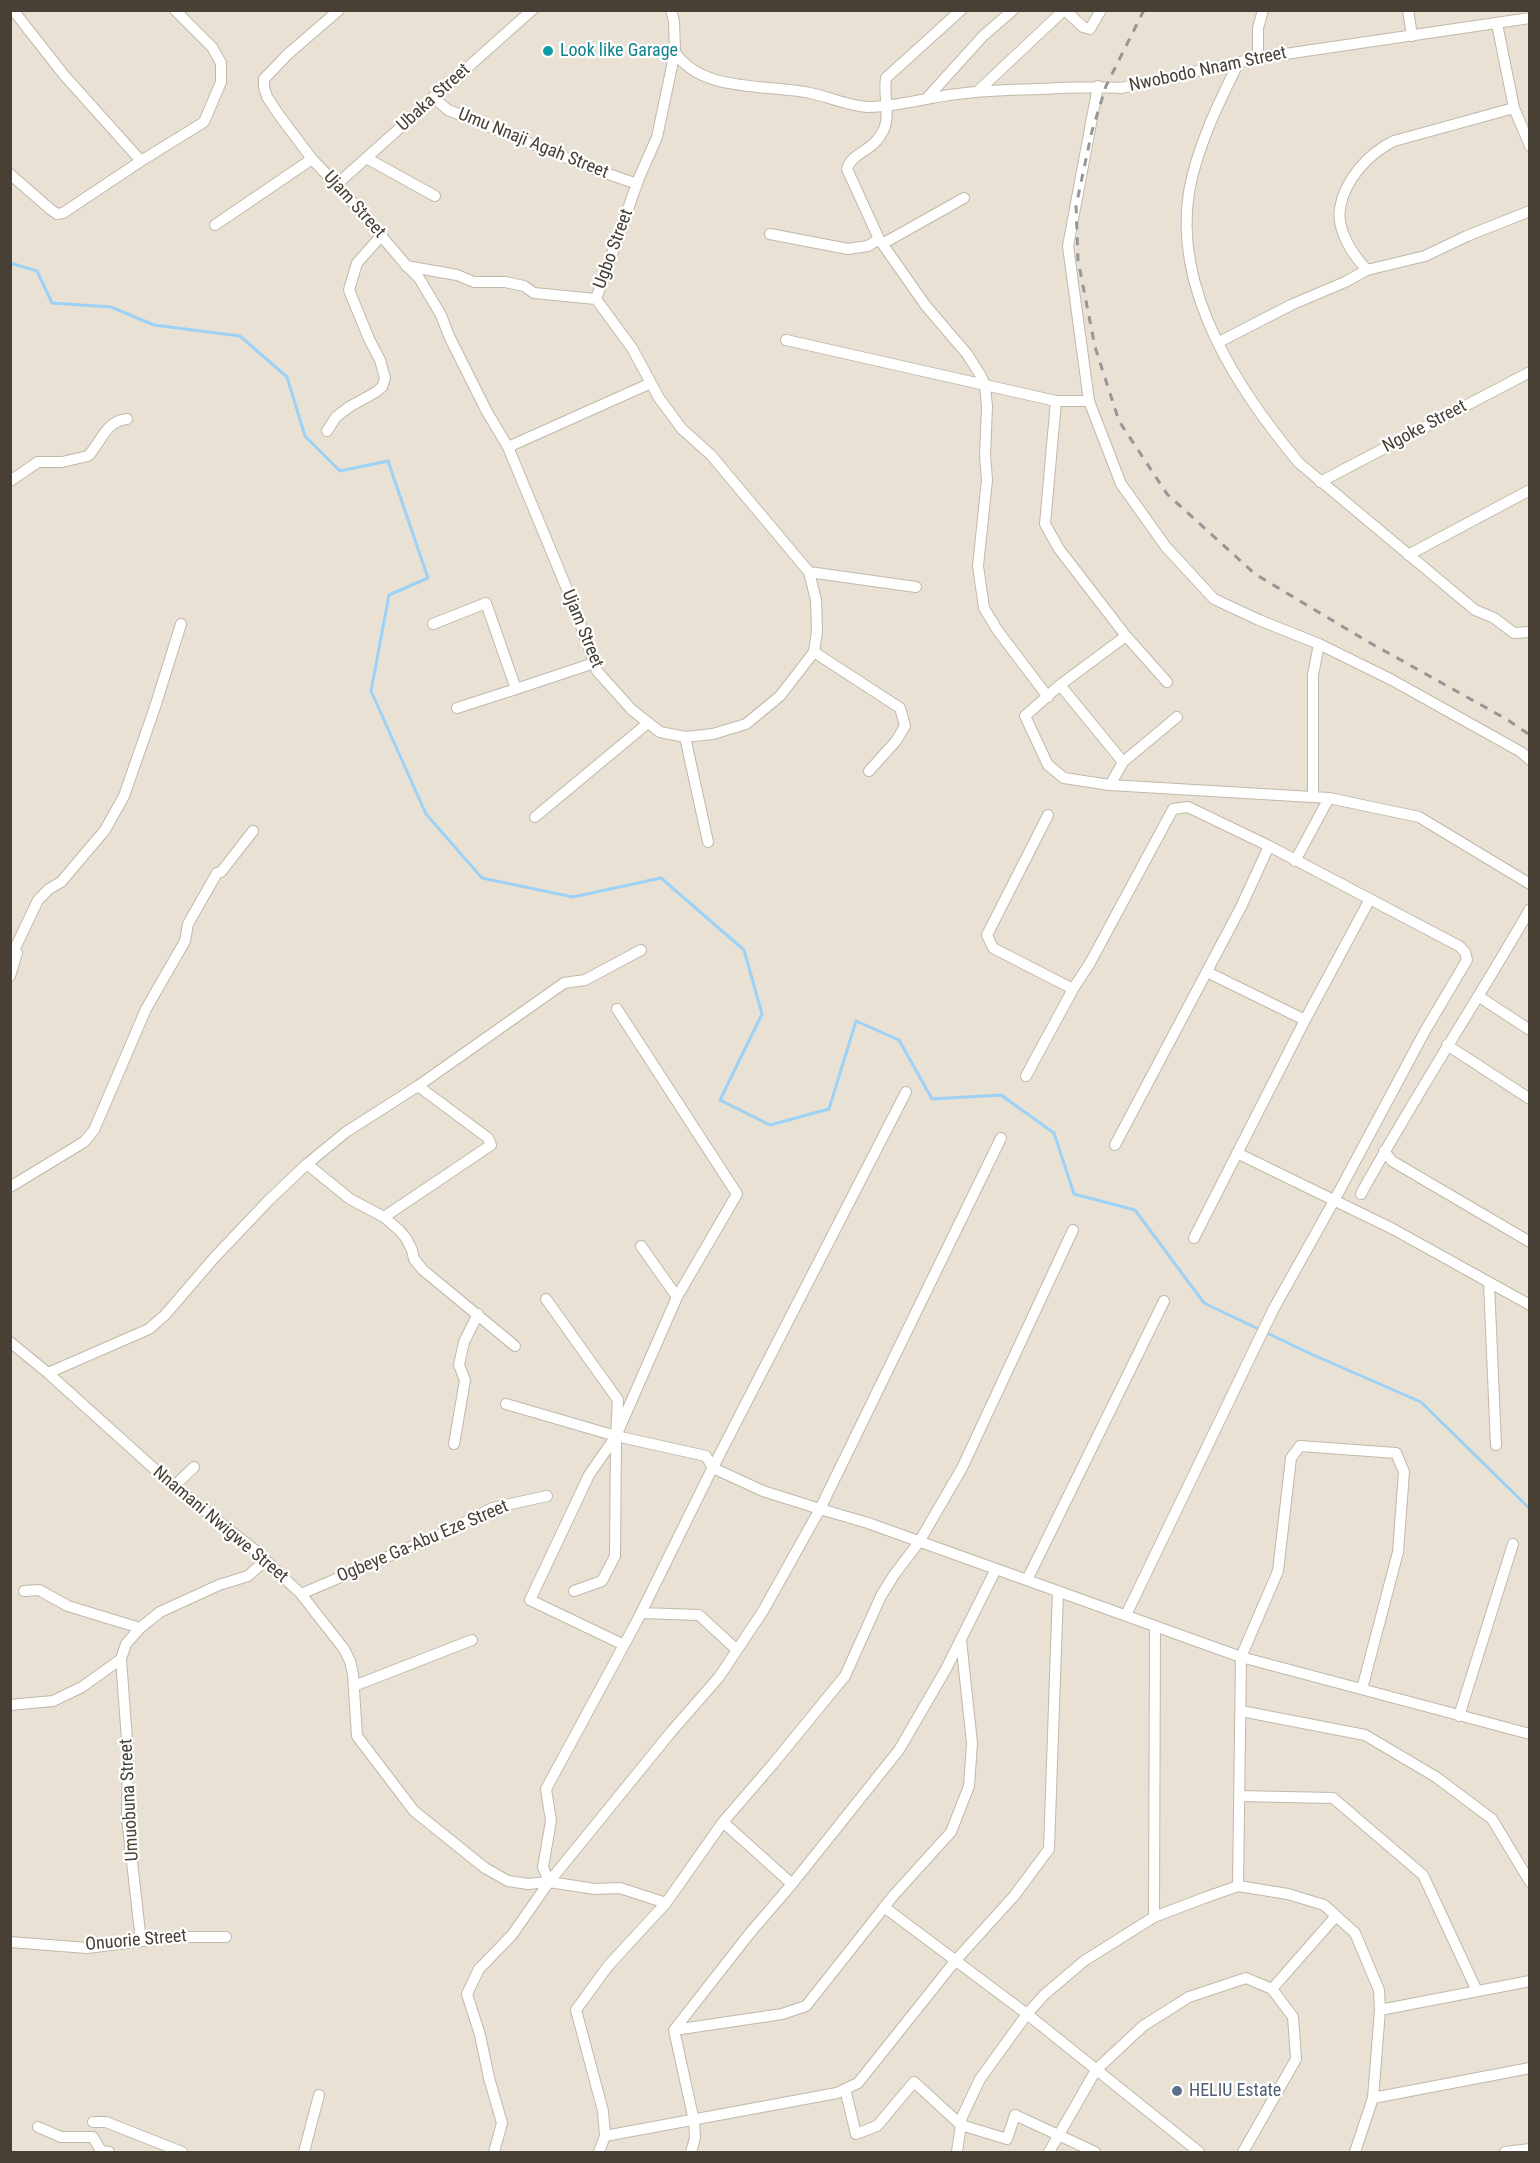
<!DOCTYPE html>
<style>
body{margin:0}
#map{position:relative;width:1540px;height:2163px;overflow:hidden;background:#f4f0e6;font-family:"Roboto Condensed",sans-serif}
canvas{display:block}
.frame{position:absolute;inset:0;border:12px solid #484035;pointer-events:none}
</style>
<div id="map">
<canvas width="1540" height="2163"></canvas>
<div class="frame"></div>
</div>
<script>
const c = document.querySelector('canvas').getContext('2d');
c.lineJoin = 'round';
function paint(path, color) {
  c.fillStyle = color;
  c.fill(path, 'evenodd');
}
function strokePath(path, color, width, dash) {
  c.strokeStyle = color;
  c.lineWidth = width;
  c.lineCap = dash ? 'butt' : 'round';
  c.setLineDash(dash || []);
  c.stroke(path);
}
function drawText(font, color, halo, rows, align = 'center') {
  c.font = font + ' "Roboto Condensed",sans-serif';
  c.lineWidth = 4.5;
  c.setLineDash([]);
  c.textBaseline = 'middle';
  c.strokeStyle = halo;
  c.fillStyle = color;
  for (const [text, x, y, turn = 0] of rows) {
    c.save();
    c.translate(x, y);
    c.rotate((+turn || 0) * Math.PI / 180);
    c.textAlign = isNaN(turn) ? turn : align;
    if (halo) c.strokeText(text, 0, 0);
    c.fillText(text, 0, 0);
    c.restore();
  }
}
const residential = new Path2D(`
 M11,11H1529V2152H11Z`);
const stream = new Path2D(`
 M10,263L37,271L52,303L111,307L154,325L240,336L287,377L305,436L340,471L388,461L428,578L389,595L371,691L426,814L482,878L573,897L661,878L744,950L762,1014L720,1100L770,1125L829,1109L856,1021L899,1040L932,1099L1001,1095L1054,1133L1074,1194L1135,1210L1204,1303L1311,1354L1421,1402L1530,1509`);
const minor = new Path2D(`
 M13,10L64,75L141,161
 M339,10L288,54L264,79V87L267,97L279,115L312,159L348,197L406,265L419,278L441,315L449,336L487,412L508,447L574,606L597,671L632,710L660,732L685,737L713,734L746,724L780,696L814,652L817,631L816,600L809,572L711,455L682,429L659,398L632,348L596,299
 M961,10L886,78C883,95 891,116 883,131C873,152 852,152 847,169L879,239L926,306L967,354L981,376L985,385L987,407L985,455L987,480L978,566L984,608L998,631L1048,697
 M1065,10L1083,27L1090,29L1101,10
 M1408,10L1412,36
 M1497,24L1514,108L1530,146
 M675,52C701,93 768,84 810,93C829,97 849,106 868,107C897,107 928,97 958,94C985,90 1012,90 1040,89C1067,88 1094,86 1121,88L1258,58L1530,18
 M1258,58V28L1263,10
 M1238,64C1218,104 1197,147 1189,192C1173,291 1238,390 1299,463L1475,610L1494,618L1514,633L1530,632
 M1098,86L1068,246L1089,401L1121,484L1166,547L1214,599L1259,620L1319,644L1392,680L1521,752L1530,760
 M978,91L1064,10
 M433,97L448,110L594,169L637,184
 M927,98L983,36L1013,10
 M368,159L435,196
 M10,174L50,209L57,214L63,213L141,161L204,122L221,82V63L212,47L175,10
 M336,185L532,10
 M215,225L312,159
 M770,234L848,249L868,246L879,239
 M884,243L964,198
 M406,266L457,275L474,282H505L524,286L534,293L596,299L639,178L657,137L675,52L674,21L671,10
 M1367,270C1353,255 1336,230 1340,208C1345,179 1369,153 1394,141L1514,108
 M786,340L1056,401H1089
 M1219,342L1291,305L1345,282L1367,270L1425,256L1467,236L1530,211
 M1056,401L1045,524L1059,549L1126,636
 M327,431L336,417L349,407L376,392L382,387L385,378L380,360L369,339L349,290L357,263L382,235
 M508,447L651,383
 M10,481L38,462H62L88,456C101,443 105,421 127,419
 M1320,482L1530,372
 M1408,555L1530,490
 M809,572L916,587
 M433,624L486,603L516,689L594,663
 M814,652L900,708L905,726L896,741L869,771
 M1167,682L1126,636L1060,685L1025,716L1048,765L1064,778L1110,785L1329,798L1419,817L1530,884
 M1060,685L1123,762L1177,717
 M457,708L516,689
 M685,737L708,842
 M1110,785L1123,762
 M1313,797V675L1319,644
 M1048,815L987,935L993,948L1073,989
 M535,817L648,723
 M1295,861L1329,798
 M10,959L38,900L49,889L61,882L105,830L124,796L155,707L181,624
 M1207,972L1305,1020
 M10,976L17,953
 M1478,996L1530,1030
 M617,1009L737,1194L677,1297L641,1246
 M1447,1045L1530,1099
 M1026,1076L1073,989L1090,963L1173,809L1188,807L1269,846L1459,946L1465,952L1467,960L1425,1031L1335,1199L1273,1310L1126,1615
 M906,1092L708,1477L637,1621L546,1789L551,1821L543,1867L549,1882L671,1732L719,1677L763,1611L820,1509L868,1523L1241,1657L1530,1734
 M1115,1145L1241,907L1269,846
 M1384,1151L1392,1161L1530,1242
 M1237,1153L1393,1229L1530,1305
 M307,1164L350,1199L384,1217L399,1230L406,1238L412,1250L414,1259L423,1270L515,1346
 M10,1187L84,1142L94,1130L146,1009L185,941L188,924L217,873L221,872L253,831
 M1361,1194C1414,1097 1475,1005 1530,909
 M384,1217L491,1145L488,1138L418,1086
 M1194,1238L1305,1020L1370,899
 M1489,1283L1496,1445
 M546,1299L618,1400L616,1436L706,1456L713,1468L763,1491L820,1509L1001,1138
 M10,1342L48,1373L170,1483L256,1551L301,1594L344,1649L350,1661L353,1674L357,1736L414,1811L485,1868L508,1881L528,1884L549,1882L595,1889L620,1888L666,1903
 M48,1373L149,1329L165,1315L214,1258L269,1200L307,1164L346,1132L418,1086L564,983L585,980L641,950
 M506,1404L616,1436
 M454,1444L465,1380L459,1365L464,1342L478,1314
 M174,1486L194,1467
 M1027,1580L1164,1301
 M24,1591L39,1590L68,1606L140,1628
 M574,1591L602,1581L615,1556L616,1436
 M301,1594L448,1531L492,1508L547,1496
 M641,1613L699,1615L737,1650
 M624,1645L530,1600L589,1475L616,1436L677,1297
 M121,1659L128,1754L127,1818L141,1941
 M354,1686L472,1640
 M10,1705L53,1701L82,1687L121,1659L126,1644L140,1628L160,1612L219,1585L248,1576L266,1560
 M1241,1711L1365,1735L1436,1777L1492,1819L1530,1882
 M1459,1716L1513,1544
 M1239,1796L1333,1798L1423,1875L1477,1991
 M723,1822L773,1764L845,1676L881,1596L894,1575L919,1542L962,1468L1073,1230
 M1238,1886L1241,1657L1278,1571L1291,1458L1300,1446L1396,1453L1404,1472L1398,1552L1362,1689
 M884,1907L1027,2014L1044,1995L1084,1961L1154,1917L1204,1898L1238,1886L1288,1894L1324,1905L1355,1933L1379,1990L1380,2010L1373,2098L1355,2152
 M1154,1917L1155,1626
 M10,1942L87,1948L174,1937H226
 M1272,1989L1336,1916
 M1380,2010L1530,1981
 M674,2030L782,2014L806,2006L893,1896L951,1832L969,1786L972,1743L961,1640
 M845,2089L856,2134L877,2126L914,2082L961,2125L1007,2139L1015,2115L1095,2152
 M1373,2098L1530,2068
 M93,2122H106L182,2152
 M38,2127L61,2137H93L101,2151L109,2152
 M605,2136L837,2093L858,2083L956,1960L1014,1896L1049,1849L1058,1591
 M304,2152L319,2095
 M494,2152L502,2123L489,2078L480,2035L467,1994L479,1969L512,1935L549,1882
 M599,2152L605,2136L603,2111L576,2010L608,1966L666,1903L723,1822L792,1884L899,1750L946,1669L996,1569
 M691,2152L695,2138L694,2121L674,2030L750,1933L792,1884
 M957,2152L962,2117L980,2079L1027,2014L1199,2152
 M1049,2152L1096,2070L1143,2026L1189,1997L1246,1978L1272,1989L1293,2017L1296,2059L1243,2152
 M1505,2152L1530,2149`);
const rail = new Path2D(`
 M1144,10L1106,86L1092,131L1076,206L1078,260L1095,347L1119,421L1167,494L1255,574L1365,640L1508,720L1530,735`);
const markers = [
 [548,51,6,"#0f9aa8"],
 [1177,2091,6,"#5c6f8a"]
];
const cultureNames = [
 ["Look like Garage",560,51]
];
const streetNames = [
 ["Nwobodo Nnam Street",1208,70,-12],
 ["Ubaka Street",434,98,-42],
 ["Umu Nnaji Agah Street",533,144,22],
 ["Ujam Street",354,205,48],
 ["Ugbo Street",614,249,-70],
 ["Ngoke Street",1425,427,-28],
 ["Ujam Street",582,629,68],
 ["Nnamani Nwigwe Street",220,1525,40],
 ["Ogbeye Ga-Abu Eze Street",423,1542,-23],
 ["Umuobuna Street",130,1800,-93],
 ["Onuorie Street",136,1941,-5]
];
const serviceNames = [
 ["HELIU Estate",1189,2091]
];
paint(residential, '#e9e2d4');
strokePath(stream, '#9dd1f6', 3);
strokePath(minor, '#c1b8a8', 12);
strokePath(minor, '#fff', 10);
strokePath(rail, '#969696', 3, [8, 8]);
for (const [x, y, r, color] of markers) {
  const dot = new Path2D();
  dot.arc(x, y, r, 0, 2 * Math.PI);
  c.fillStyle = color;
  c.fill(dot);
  strokePath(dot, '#fff', 2);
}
drawText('18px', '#0d838f', '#fff', cultureNames, 'left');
drawText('18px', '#484035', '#fff', streetNames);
drawText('18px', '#4e5e75', '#fff', serviceNames, 'left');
</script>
